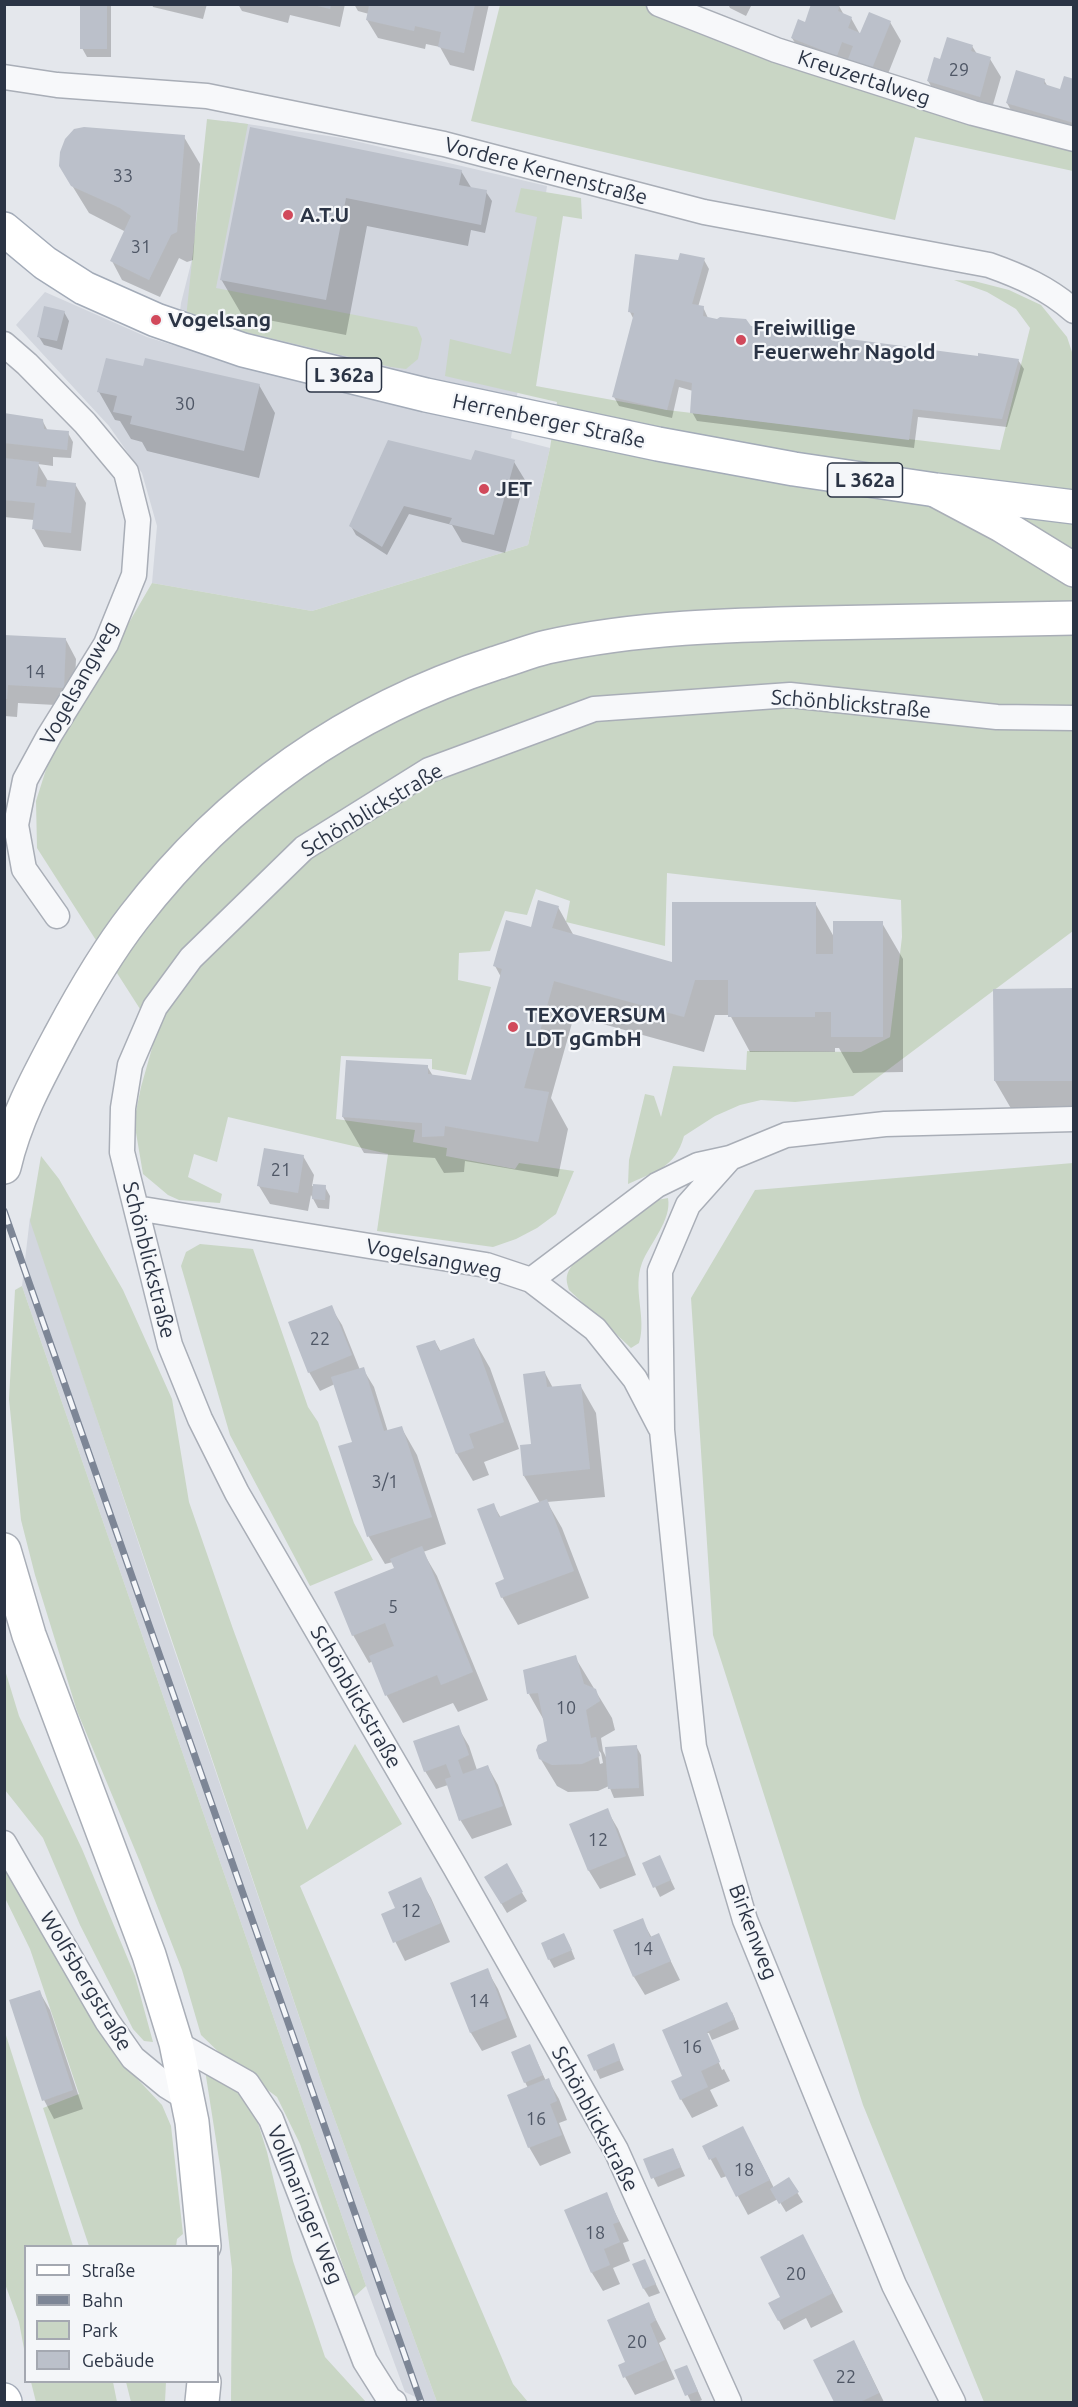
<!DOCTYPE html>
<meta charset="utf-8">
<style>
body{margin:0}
#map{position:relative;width:1078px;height:2407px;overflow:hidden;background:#e4e7ec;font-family:Ubuntu,sans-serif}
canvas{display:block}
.frame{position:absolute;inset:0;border:6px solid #2b3445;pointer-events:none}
.legend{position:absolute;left:24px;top:2245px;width:195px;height:138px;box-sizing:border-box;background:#f4f6f9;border:2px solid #a4a8b1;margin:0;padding:8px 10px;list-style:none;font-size:18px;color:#2b3445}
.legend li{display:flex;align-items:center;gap:12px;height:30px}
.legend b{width:30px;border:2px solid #a4a8b1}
</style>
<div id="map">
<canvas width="1078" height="2407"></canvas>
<div class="frame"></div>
<ul class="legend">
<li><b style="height:8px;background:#fff"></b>Straße</li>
<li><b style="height:8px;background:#7d8696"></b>Bahn</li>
<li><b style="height:16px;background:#c9d6c5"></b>Park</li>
<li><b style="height:16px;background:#bbc0ca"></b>Gebäude</li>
</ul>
</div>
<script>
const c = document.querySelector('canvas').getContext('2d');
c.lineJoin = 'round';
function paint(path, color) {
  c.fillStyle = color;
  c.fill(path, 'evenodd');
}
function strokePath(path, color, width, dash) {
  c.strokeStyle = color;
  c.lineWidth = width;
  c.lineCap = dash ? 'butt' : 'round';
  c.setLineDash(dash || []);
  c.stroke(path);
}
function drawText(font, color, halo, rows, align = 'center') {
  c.font = font + ' Ubuntu,sans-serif';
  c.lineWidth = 4.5;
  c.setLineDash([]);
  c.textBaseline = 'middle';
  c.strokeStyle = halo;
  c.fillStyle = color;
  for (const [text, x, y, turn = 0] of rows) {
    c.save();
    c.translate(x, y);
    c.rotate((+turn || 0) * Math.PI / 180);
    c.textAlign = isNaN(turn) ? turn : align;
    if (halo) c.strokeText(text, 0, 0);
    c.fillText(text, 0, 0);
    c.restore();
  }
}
const built = new Path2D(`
 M227,121L342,138L547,186L511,438L550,448L528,545L312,611L152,583L157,526L142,473L109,426L16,325L45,292L147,337L176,346L181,303Z
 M30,1217L164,1620L322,2084L437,2402H426L405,2392L366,2286L22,1286Z`);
const green = new Path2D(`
 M500,5H694L795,44L926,91L1073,129V171L915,137L895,220L471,121Z
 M207,119L248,124L216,288L417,327L422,339L418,359L406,369L391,367L186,318Z
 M521,188L581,198L582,219L563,216L536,386L667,410L1000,450L1030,328L1016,309L987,292L954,280L974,281L1009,290L1041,305L1067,337L1074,358L1073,931L853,1096L795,1102L761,1100L740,1105L715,1116L684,1136C675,1168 656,1171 628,1184L629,1160L645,1094L654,1096L661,1117L673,1066L746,1070L747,1051L861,1052L890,1037L902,937L901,900L667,873L665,946L566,922L570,901L536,889L527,915L505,911L490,951L459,953L458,980L491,987L466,1075L432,1069V1059L341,1056L336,1119L415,1130L413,1142L447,1148L446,1156L515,1169L519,1163L574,1171L556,1214L537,1228L516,1239L493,1247L377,1231L388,1154L228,1117L217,1162L194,1154L188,1177L222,1194L220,1203L179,1200L168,1195L143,1174L134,1121L141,1087L156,1034L37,848L36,801L49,760L152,583L312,611L528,545L550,448L557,402L445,376L450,339L511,354L537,217L515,212Z
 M41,1156L59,1179L123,1290L172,1399L189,1502L233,1629L307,1830L355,1744L402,1824L300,1886L513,2384L528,2402H437L322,2084L30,1221Z
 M1073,1163V2402H984L863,2105L713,1635L691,1298L755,1190Z
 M668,1198C672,1220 650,1243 642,1263C632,1289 647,1318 639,1343L631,1348L569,1290C565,1278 566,1274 573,1264L657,1200Z
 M200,1244L253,1249L308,1407L318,1422L354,1523L373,1560L310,1586L230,1435L181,1266L186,1252Z
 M22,1286L366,2286L354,2297L300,2144L277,2097L224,2057L201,2035L182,1970L140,1862L77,1711L35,1575L21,1520L9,1399L15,1290Z
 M5,1670L19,1716L82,1849L135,1976L153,2042L144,2041L133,2029L80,1925L43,1838L5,1790Z
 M4,1852L128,2069L162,2105L171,2126L183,2234L177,2239L176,2246H89L43,2108L79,2094L30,1949L5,1898Z
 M4,2029L73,2246H26L25,2354L19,2322L5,2284Z
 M205,2070L241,2089L255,2113L267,2152L293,2261L325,2357L366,2402H231L232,2269L221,2172Z
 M31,2382H113L117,2402H36Z
 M126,2382H166L165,2402H131Z`);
const shadow = new Path2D(`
 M82,4H111V57H87L82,48Z
 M152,4H207L203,19L153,7Z
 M238,4H345L340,27L290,15L288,23L242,11Z
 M354,4H489L474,71L450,65L440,47L426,44L425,49L378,38L367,20L369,14L358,11Z
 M728,4H752L746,16L730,8Z
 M839,6L844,15L851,18L861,36L890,22L901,41L882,89L803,56L792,38L805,24Z
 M972,46L977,54L990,59L1001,77L990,115L939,99L928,81L941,61Z
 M1044,80L1048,87L1061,90L1074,81V138L1012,112L1007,103Z
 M184,137L200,164L193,260L187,262L179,258L160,297L122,280L112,261L126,232L89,213L60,166Z
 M356,150L461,171L472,189L486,192L492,201L485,233L471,230L468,246L367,226L346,335L242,315L221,279Z
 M704,260L709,269L698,307H703L708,318L750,327L980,358L1018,360L1024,369L1007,427L918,417L914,448L697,421L692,412L693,391L679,387L672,418L619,406L614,397L634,320L630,312L680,262Z
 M64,312L69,321L62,350L44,345L39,337Z
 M144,368L259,385L275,413L259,478L147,451L142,442L131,439L120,421L115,420L99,392Z
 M4,415L42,420L48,431L68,433L73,442L71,458L53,457V466L38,464L48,481L75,484L86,503L81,551L44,547L34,529V520L4,517Z
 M470,462H514L525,480L505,553L462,542L452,525L409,514L387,555L356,535L351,526Z
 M4,637L66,640L76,659L74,706L18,703L17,717L4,716Z
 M815,903L834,937L882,923L903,959V1072L853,1073L839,1048H835V1052H750L730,1015H715L704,1052L574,1016L551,1098L568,1129L558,1177L465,1161L464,1172L444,1173L435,1158L364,1153L343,1117L427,1066L433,1076L472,1082L501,977L495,966L558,907L574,936L673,964Z
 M994,990H1074V1116L1016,1117L995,1081Z
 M303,1156L314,1175L312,1186L325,1187L330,1196L329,1209L318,1208L311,1195L308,1211L270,1204L259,1186Z
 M331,1307L342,1325L360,1370L363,1369L374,1387L388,1432L401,1427L417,1455L446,1544L423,1552L437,1576L488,1700L458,1712L453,1703L403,1723L387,1696L373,1661L369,1663L353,1635L396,1569L393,1562L385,1564L369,1537L340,1447L354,1443L335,1384L320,1391L309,1372Z
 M474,1340L490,1368L519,1449L484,1462L489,1475L473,1481L457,1454L435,1341L441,1352Z
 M545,1373L553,1388L580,1385L596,1413L605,1497L547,1502L562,1528L589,1598L518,1625L502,1597L506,1580L493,1504L501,1518L540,1503L524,1476L532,1445Z
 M575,1657L612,1718L615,1730L601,1738L603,1751L607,1759L636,1746L641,1755L644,1796L614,1798L609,1786L598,1791L568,1792L557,1786L540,1758L549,1742L545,1722L529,1694ZM597,1749L601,1753L603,1763L600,1764Z
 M458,1727L469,1746L477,1770L488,1767L498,1785L512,1825L472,1839L461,1821L448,1785L436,1789L425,1771Z
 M607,1810L618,1829L636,1875L600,1889L589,1871L571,1825Z
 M644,1864L664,1866L675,1889L660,1897Z
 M506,1866L527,1901L507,1913L486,1878Z
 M420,1879L431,1898L450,1942L405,1961L382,1915L397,1909Z
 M642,1920L652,1938L658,1935L680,1980L645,1995L634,1977Z
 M569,1944L575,1959L554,1968L549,1959Z
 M487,1970L498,1989L517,2037L482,2051L471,2033L452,1984Z
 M39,1991L50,2010L83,2109L54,2119L44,2100Z
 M732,2012L739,2029L712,2040L709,2033H706L722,2070L724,2069L730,2081L710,2090L718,2106L692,2118L681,2099L684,2077L664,2030Z
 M613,2045L624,2070L600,2079L589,2055Z
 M534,2055L546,2081L548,2080L559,2099L567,2120L559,2123L571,2153L540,2166L529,2147L528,2088L525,2082Z
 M704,2147H753L774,2188L789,2179L803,2202L786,2212L778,2199L748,2215L727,2176L721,2178Z
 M673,2149L685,2176L658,2187L645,2160Z
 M606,2194L629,2241L623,2243L630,2261L613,2268L620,2284L603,2291L592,2273Z
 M813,2255L843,2312L811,2328L806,2318L784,2330L770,2304L782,2298Z
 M645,2261L660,2293L649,2297L644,2289Z
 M648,2304L666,2339L659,2343L675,2379L635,2395L625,2377L627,2363Z
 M853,2342L864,2361L884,2402H835L815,2361Z
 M687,2367L702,2400L697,2402H691L676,2371Z`);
const building = new Path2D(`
 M80,4H107V49H80Z
 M364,4H475L464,53L438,47L441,32L415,26L414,31L366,20L369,6Z
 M811,4H840L838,11L852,17L848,28L860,33L869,12L891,21L871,71L847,62L853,46L842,42L837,56L791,38L798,19L805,22Z
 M314,5H331L330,9Z
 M947,37L973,45L971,51L991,57L980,97L927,81L934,57L940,59Z
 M1016,70L1045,79L1044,84L1060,89L1064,76L1074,79V123L1006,103Z
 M84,127L185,135L177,232L171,235L149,280L110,261L131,216L120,208L71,186L59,166L60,152L65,139L74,129Z
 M250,127L462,170L459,185L487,190L481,225L346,198L326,300L220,280Z
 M680,253L705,258L692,304L704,306L703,316L717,319L720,317L746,319L751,326L978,356V353L1019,359L1002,419L913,409L909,440L690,413L692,383L675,379L667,410L612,397L634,313L628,312L635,254L678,260Z
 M44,306L65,311L57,341L37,337Z
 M106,358L143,366L145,358L260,384L244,451L130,424L132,416L113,412L117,396L97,392Z
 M4,413L43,419L44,429L69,431L67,450L4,443Z
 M388,440L471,460L475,450L515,460L494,535L449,524L452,518L404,506L382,547L349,526Z
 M4,458L39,462L36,486L46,487L47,480L76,483L71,533L32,529L35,503L4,500Z
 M4,635L66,638L64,688L8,685L7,699H4Z
 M538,900L559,906L552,928L672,962V902H816V954H833V921H883V1037H831V1012H815V1017H728V980H695L684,1017L554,981L524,1088L549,1092L538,1142L445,1126L444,1136L422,1137V1123L342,1117L346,1060L428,1065V1074L471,1080L502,969L493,966L506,920L531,927Z
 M1074,988V1081H994L993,989Z
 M264,1148L304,1155L298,1193L257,1186Z
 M313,1184L326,1185L325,1200L312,1199Z
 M332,1305L352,1355L308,1373L288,1322Z
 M474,1338L504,1422L469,1434L474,1448L456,1454L416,1346L435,1340L439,1351Z
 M364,1367L384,1431L402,1426L432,1517L367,1537L338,1446L352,1442L331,1377Z
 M545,1371L547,1387L581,1384L590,1469L523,1476L520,1445L531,1444L523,1374Z
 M547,1499L574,1571L501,1598L495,1583L504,1579L477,1509L494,1503L499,1517Z
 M422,1546L473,1672L441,1685L437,1675L385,1696L369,1656L394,1646L385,1623L352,1636L334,1592L394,1568L390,1559Z
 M576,1655L584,1684L596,1689L600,1701L586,1710L591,1738L596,1737L600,1756L582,1764L552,1765L539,1759L536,1750L538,1745L547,1741L538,1693L527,1694L523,1670Z
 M459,1725L469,1755L458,1760L463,1774L488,1765L503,1806L459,1821L445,1779L451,1777L446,1764L424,1772L413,1741Z
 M637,1745L639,1788L608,1789L605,1747Z
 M608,1808L626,1856L588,1871L569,1824Z
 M660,1855L671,1880L653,1888L642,1863Z
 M507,1863L523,1892L501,1904L484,1877Z
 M421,1877L441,1923L393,1943L381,1914L395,1908L388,1892Z
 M643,1918L650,1937L659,1933L671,1961L633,1977L613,1930Z
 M564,1933L572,1950L548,1960L541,1943Z
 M488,1968L507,2018L470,2033L450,1983Z
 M40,1990L73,2090L42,2101L9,2000Z
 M727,2002L735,2019L707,2032L720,2062L701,2071L708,2087L680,2100L671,2081L682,2076L662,2030Z
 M614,2043L620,2060L594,2071L587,2055Z
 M530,2044L543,2075L524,2083L511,2052Z
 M549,2078L557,2101L550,2104L562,2135L528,2148L507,2095Z
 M743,2126L770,2180L736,2197L716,2157L709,2160L702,2146Z
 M673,2148L681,2167L651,2179L643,2159Z
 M789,2177L799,2192L779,2204L770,2189Z
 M607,2192L619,2222L613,2224L620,2242L604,2249L610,2265L591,2273L564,2210Z
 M803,2234L833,2293L778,2321L768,2303L780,2297L760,2257Z
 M645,2259L656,2284L643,2289L632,2264Z
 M649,2302L656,2320L650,2324L665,2360L623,2378L618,2365L625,2362L607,2320Z
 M854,2340L879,2393L860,2402H834L813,2360Z
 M687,2365L698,2391L685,2396L674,2370Z`);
const minor = new Path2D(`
 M659,4L776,50L973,113L1074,139
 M4,77L57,85L207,96L444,144L704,212L989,265C1020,276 1048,288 1074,311
 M4,344L27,364L85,423L126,472L138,520L134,575L106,644L49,736L25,780L16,825L24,869L57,916
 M730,1158L688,1205L660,1271L662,1430L694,1747L745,1920L894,2285L953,2402
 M136,1208L486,1265L531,1280L595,1329L635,1379L660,1427
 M531,1280L657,1185L698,1165L730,1158L786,1135L885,1124L1074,1119
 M4,1843L107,2021L133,2058L167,2086L188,2099
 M176,2043L247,2083L271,2119L365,2361L389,2399L394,2402
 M729,2402L616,2150L455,1867L237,1493L200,1419L170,1345L122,1152L123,1108L130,1065L155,1007L191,958L304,848L429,770L594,709L790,695L997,717L1074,718`);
const secondary = new Path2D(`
 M937,491L1001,525L1074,570
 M4,1167C15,1119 38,1077 61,1034C83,993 106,953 134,917C228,795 350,710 496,663C513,658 530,651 547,647C638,627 730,625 822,623C906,621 990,620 1074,618
 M4,1550L29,1635L149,1955L176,2043L192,2122L204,2246
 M202,2402L204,2382`);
const primary = new Path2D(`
 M4,229L45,263L84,288L156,320L243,350L426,395L658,444L794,469L936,490L1074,507
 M4,2400L5,2402`);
const rail = new Path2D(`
 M4,1211L421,2402`);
const markers = [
 [288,215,6,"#d1495b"],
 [156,320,6,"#d1495b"],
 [741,340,6,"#d1495b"],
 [484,489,6,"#d1495b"],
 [513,1027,6,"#d1495b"]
];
const numberNames = [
 ["29",959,70],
 ["33",123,176],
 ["31",141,247],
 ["30",185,404],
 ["14",35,672],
 ["21",281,1170],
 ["22",320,1339],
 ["3/1",385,1482],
 ["5",393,1607],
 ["10",566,1708],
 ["12",598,1840],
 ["12",411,1911],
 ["14",643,1949],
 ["14",479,2001],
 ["16",692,2047],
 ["16",536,2119],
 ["18",744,2170],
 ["18",595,2233],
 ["20",796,2274],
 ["20",637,2342],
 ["22",846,2377]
];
const shields = [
 [344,375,75],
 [865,480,75]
];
const shieldNames = [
 ["L 362a",344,375],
 ["L 362a",865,480]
];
const streetNames = [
 ["Kreuzertalweg",864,78,18],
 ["Vordere Kernenstraße",546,171,15],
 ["Herrenberger Straße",549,421,12],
 ["Vogelsangweg",79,683,-61],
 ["Schönblickstraße",851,704,5],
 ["Schönblickstraße",372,810,-31],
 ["Vogelsangweg",434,1259,11],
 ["Schönblickstraße",149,1260,76],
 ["Schönblickstraße",356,1697,60],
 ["Birkenweg",753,1932,69],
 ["Wolfsbergstraße",86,1981,59],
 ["Schönblickstraße",595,2119,62],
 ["Vollmaringer Weg",305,2205,68]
];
const poiNames = [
 ["A.T.U",300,215],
 ["Vogelsang",168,320],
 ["Freiwillige",753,328],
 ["Feuerwehr Nagold",753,352],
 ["JET",496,489],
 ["TEXOVERSUM",525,1015],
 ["LDT gGmbH",525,1039]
];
paint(built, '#d2d6de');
paint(green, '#c9d6c5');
paint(shadow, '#0003');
paint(building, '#bbc0ca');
strokePath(minor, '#a9aeb7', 27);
strokePath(secondary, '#a9aeb7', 36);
strokePath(primary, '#a3abb8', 36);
strokePath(minor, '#f7f8fa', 24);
strokePath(secondary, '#fff', 33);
strokePath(primary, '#fff', 33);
strokePath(rail, '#7d8696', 7);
strokePath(rail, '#f4f6f9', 4.5, [14]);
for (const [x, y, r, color] of markers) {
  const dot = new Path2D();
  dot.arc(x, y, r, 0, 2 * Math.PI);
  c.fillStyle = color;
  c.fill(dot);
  strokePath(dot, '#f4f6f9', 2);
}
drawText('18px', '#4f5766', null, numberNames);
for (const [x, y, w] of shields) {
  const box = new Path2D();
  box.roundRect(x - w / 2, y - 17, w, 34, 4.5);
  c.fillStyle = '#f4f6f9';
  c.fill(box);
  strokePath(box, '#2b3445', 1.5);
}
drawText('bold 20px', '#2b3445', null, shieldNames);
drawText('21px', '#2b3445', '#f4f6f9', streetNames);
drawText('bold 21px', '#2b3445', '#f4f6f9', poiNames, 'left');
</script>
